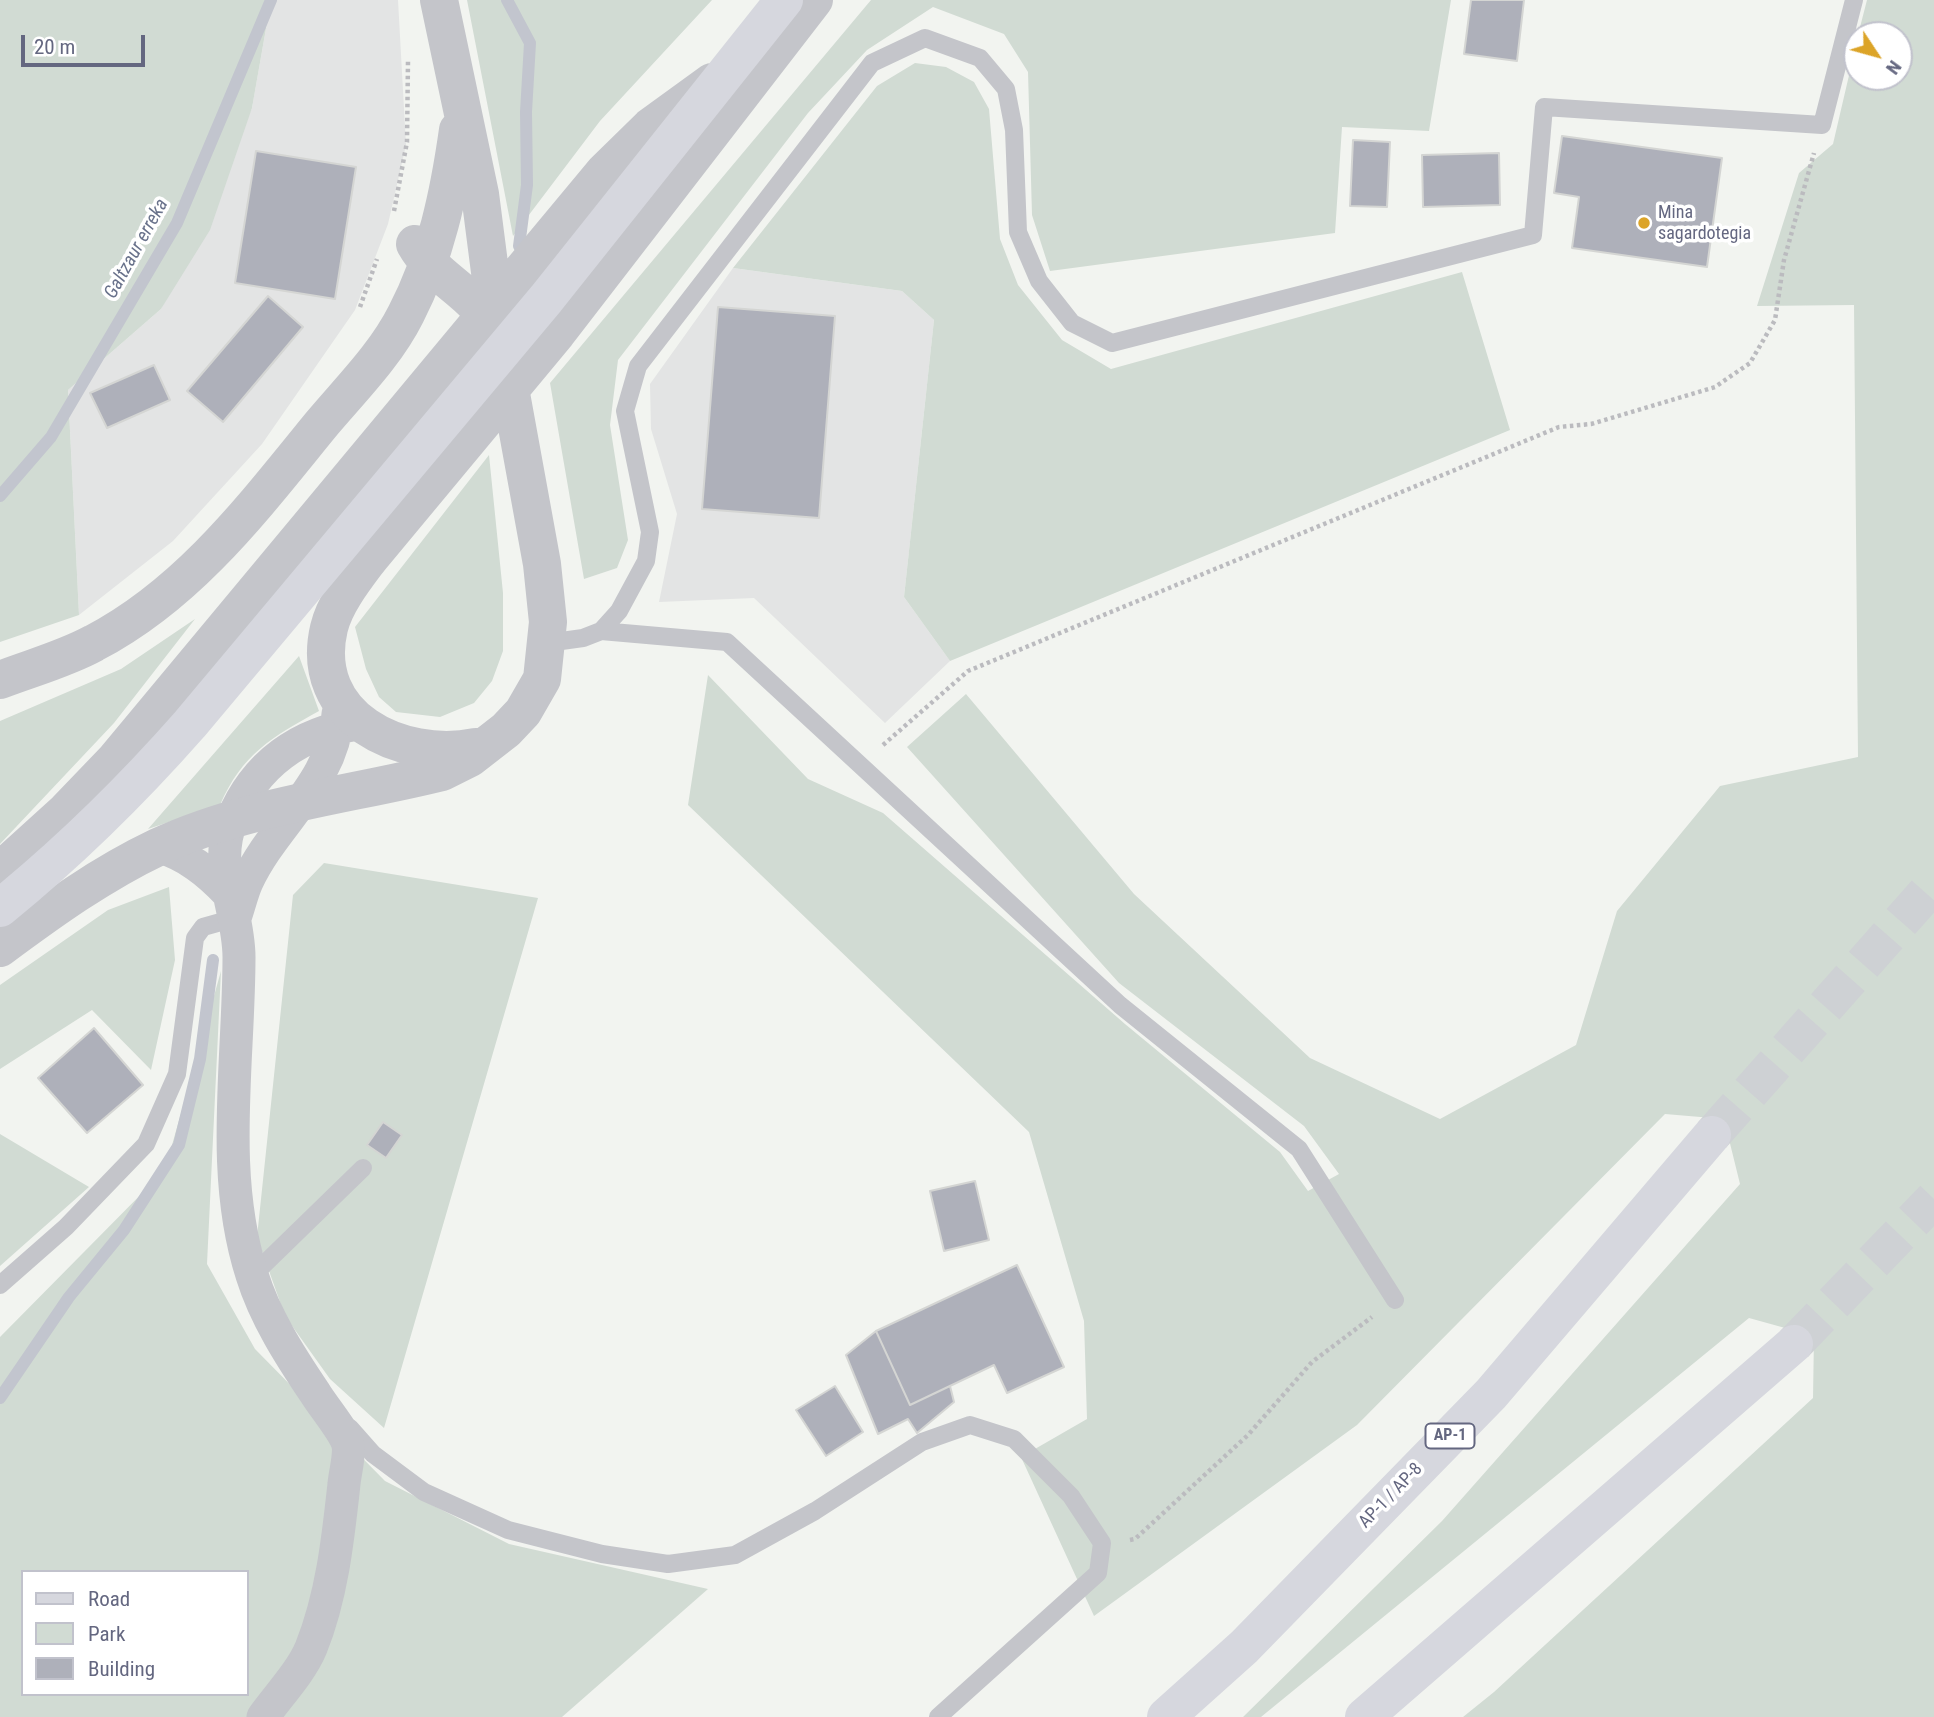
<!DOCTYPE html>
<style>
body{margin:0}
#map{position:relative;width:1934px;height:1717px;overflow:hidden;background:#f2f4f0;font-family:"Roboto Condensed",sans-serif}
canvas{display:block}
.legend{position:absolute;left:21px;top:1570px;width:228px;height:126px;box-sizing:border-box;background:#fff;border:2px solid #c1c2cc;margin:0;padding:9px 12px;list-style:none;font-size:21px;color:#646780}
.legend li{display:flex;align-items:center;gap:14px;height:35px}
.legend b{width:35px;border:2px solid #c1c2cc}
.north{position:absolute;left:1843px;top:21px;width:70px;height:70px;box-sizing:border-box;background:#fff;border:2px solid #c1c2cc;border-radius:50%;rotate:126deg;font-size:19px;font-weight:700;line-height:28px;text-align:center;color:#646780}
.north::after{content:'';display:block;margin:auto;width:24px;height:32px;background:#dca428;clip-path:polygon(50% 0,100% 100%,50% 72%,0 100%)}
.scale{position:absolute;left:21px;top:35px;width:124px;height:32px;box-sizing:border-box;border:4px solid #646780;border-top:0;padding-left:9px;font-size:21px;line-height:24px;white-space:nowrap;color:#646780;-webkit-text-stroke:5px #fff;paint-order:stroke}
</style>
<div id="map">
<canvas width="1934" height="1717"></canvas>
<ul class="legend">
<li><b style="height:9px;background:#d6d7de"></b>Road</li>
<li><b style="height:19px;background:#d1dbd3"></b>Park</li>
<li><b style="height:19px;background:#aeb0ba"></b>Building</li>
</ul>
<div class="north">N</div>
<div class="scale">20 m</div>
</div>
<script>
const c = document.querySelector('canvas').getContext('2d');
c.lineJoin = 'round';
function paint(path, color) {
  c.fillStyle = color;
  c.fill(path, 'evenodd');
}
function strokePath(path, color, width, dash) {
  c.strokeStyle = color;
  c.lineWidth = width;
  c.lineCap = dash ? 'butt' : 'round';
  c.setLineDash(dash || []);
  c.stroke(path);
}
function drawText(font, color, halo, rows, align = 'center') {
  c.font = font + ' "Roboto Condensed",sans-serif';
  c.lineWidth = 7;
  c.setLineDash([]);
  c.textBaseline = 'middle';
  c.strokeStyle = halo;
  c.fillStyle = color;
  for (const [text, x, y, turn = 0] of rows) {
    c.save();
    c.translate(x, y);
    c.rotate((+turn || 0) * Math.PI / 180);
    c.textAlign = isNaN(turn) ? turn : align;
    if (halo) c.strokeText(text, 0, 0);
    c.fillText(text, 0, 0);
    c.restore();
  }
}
const built = new Path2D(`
 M271,0H398L406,145L388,224L355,310L262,444L173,541L79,615L68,390L161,309L252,108Z
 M733,268L902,291L934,320L904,597L950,661L885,723L754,598L659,602L677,514L651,429L650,384Z`);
const green = new Path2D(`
 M0,0H271L252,108L210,230L161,309L68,390L79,615L0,642Z
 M467,0H712L600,121L513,236Z
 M871,0H1451L1429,131L1342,127L1335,233L1050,271L1032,215L1028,72L1004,34L933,7L867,50L808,113L618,360L610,425L628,540L617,568L584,579L550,383Z
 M1867,0H1934V1717H1463L1494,1692L1813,1398L1814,1336L1749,1318L1261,1717H1243L1442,1521L1740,1184L1724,1119L1665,1114L1357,1425L1094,1616L1021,1457L1087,1419L1084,1321L1029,1132L688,805L708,675L808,779L883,813L1125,1024L1280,1152L1308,1191L1339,1174L1304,1126L1119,983L907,747L966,694L1134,894L1310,1058L1440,1119L1576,1045L1617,911L1720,786L1858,757L1854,305L1757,306L1799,173L1833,144L1857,41V77H1899V35H1858Z
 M915,63L946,67L974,82L989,109L1000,239L1018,285L1062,340L1111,369L1462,272L1510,430L950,661L904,597L934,320L902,291L733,268L877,86Z
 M489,455L503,593V651L492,681L474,703L440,717L396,712L379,697L366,669L355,627Z
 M195,619L114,723L0,844V721L121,669Z
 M299,656L319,711C272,737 242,754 220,805L148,829Z
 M324,863L538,898L384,1428L330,1379L285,1316L257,1237L293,895Z
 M169,887L175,960L151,1070L92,1010L0,1069V985L108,910Z
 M221,971L207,1264L255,1349L385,1481L509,1544L708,1589L562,1717H0V1337L165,1170ZM23,1572H247V1694H23Z
 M0,1134L89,1187L0,1266Z`);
const stream = new Path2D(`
 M507,0L530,43L526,112L527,185L519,246
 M0,496L51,437L177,223L271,0
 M0,1398L69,1297L124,1230L179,1145L200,1059L213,960`);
const building = new Path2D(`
 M1471,0H1524L1517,61L1464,54Z
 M1562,136L1722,158L1707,267L1572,248L1579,197L1554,193Z
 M1353,140L1390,142L1387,207L1350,206Z
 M256,151L356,167L335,299L235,283Z
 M1499,153L1500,205L1423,207L1422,155Z
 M268,296L303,327L223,422L187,391Z
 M718,307L835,316L819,518L702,509Z
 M154,365L170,400L107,428L90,393Z
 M94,1028L143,1085L87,1133L38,1078Z
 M383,1122L402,1135L386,1158L367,1145Z
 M975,1181L989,1240L944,1251L930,1191Z
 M1017,1265L1064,1367L1007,1393L994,1365L910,1405L876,1331Z
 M876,1331L910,1405L950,1386L954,1402L917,1433L908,1419L878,1434L846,1355Z
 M835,1386L863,1432L826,1456L796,1410Z`);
const motorwayTunnel = new Path2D(`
 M1712,1135L1934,884
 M1794,1344L1934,1199`);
const path = new Path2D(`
 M394,211L407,142L408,60
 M360,307L377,259
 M883,745L968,671L1559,427L1591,424L1715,387L1750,363L1775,320L1784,260L1814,153
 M1130,1540L1135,1539L1248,1435L1312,1362L1372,1317`);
const service = new Path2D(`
 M601,631L619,611L646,561L650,532L625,411L638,366L872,63L925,38L980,58L1006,89L1014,130L1018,232L1039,281L1072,323L1112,343L1533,235L1544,107L1822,125L1854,0
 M547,643L583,638L601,631L727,642L1120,1005L1299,1149L1395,1300
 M252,1276L363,1168
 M0,1285L66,1227L146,1144L177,1074L195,938L203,927L235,918
 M350,1428L373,1454L424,1492L508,1530L602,1554L668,1564L735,1555L815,1511L922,1442L970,1425L1014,1439L1071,1496L1102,1543L1098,1573L938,1717`);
const minor = new Path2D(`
 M159,847C187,855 208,872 228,893
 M235,918C239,907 242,893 247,882C274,823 334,783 338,714
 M263,1717C278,1696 301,1672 311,1648C332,1596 338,1539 344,1484C345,1472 350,1456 348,1445C345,1432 322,1405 315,1393C290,1356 265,1317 252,1275C219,1173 239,1062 239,957C239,910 212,866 232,820C255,764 300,732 359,724`);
const tertiary = new Path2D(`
 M415,244C436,282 479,292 496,336
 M0,680C31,668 65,659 94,643C188,594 253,508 319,427C349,391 385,356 406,314C436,256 449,194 458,130
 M476,747C400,762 308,717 329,628C335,603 355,578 370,558L557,333L814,0
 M0,871L66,811L115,760L605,171L650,127L712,82
 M0,948C50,911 101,874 158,847C246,806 349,795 442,772L470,758L506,730L523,712L542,679L548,622L542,564L493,295L480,194L439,0`);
const secondary = new Path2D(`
 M0,908C69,852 131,791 190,724L546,299L784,0`);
const motorway = new Path2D(`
 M1166,1717L1244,1647L1491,1394L1712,1135
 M1364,1717L1794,1344`);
const markers = [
 [1644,223,7,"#dca428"]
];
const shields = [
 [1450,1436,49]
];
const shieldNames = [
 ["AP-1",1450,1436]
];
const poiNames = [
 ["Mina",1658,213],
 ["sagardotegia",1658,234]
];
const streetNames = [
 ["AP-1 / AP-8",1391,1496,-46]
];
const waterNames = [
 ["Galtzaur erreka",137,249,-61]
];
paint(built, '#e3e4e4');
paint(green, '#d1dbd3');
strokePath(stream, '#c2c5ce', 12);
paint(building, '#aeb0ba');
strokePath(building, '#d4d5d3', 2);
strokePath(motorwayTunnel, '#ced1d4', 38, [38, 19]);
strokePath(path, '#bbbbbf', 4.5, [3.5, 3.5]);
strokePath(service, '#c4c5ca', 18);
strokePath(minor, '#c4c5ca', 33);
strokePath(tertiary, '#c4c5ca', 38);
strokePath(secondary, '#d6d7de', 38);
strokePath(motorway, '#d6d7de', 38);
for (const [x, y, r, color] of markers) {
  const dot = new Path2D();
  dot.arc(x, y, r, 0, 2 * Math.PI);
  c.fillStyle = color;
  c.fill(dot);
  strokePath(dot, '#fff', 2.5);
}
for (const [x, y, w] of shields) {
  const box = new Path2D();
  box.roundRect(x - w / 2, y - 12.5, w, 25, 5);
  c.fillStyle = '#fff';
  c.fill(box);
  strokePath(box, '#646780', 2);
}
drawText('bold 16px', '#646780', null, shieldNames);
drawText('18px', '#646780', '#fff', poiNames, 'left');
drawText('18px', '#646780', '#fff', streetNames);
drawText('italic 19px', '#69728b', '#fff', waterNames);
</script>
